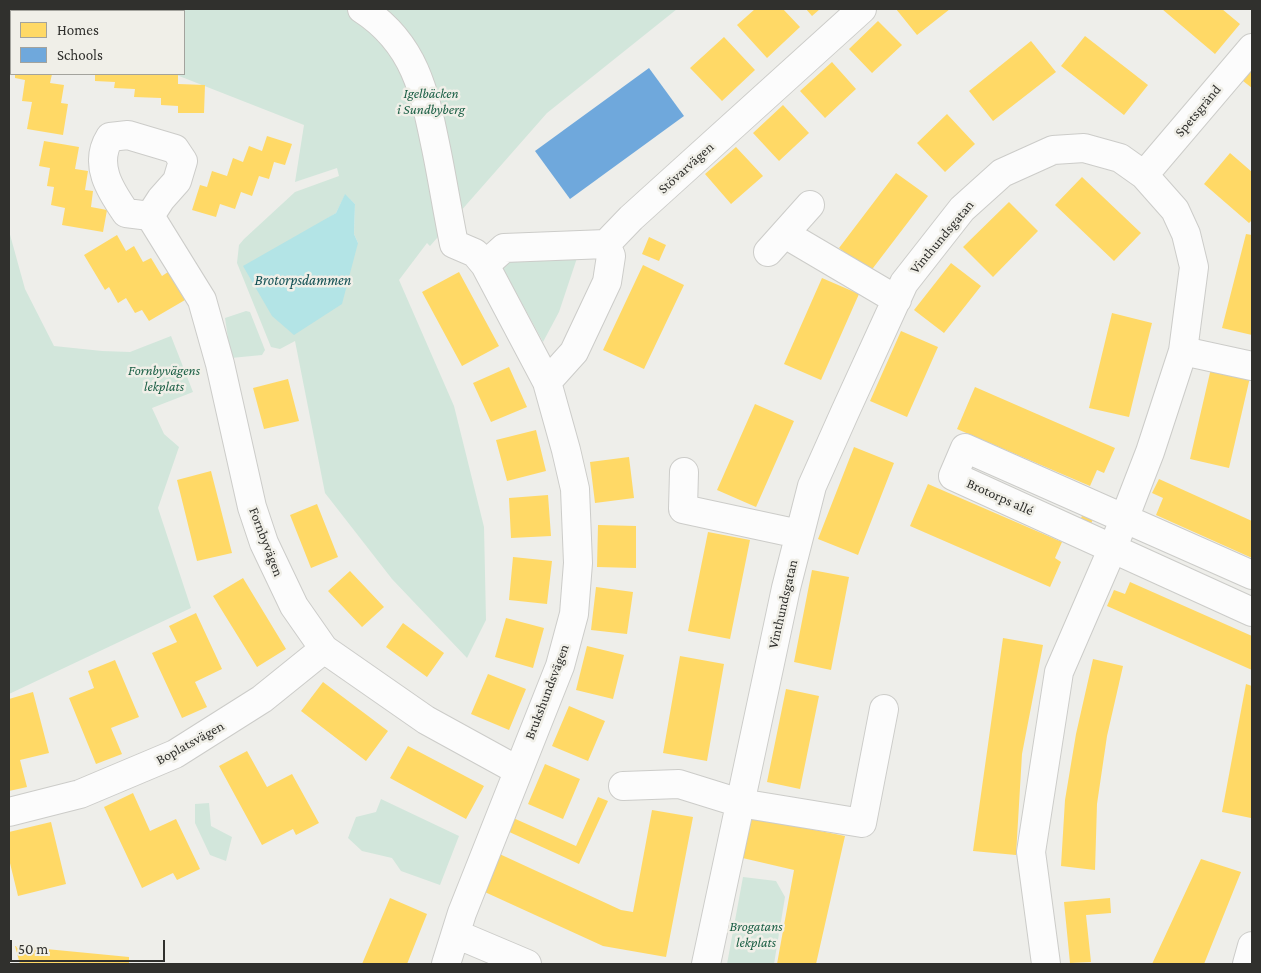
<!DOCTYPE html>
<meta charset="utf-8">
<style>
body{margin:0}
#map{position:relative;width:1261px;height:973px;overflow:hidden;background:#eeeeea;font-family:"Crimson Pro",serif}
canvas{display:block}
.frame{position:absolute;inset:0;border:10px solid #30302d;pointer-events:none}
.legend{position:absolute;left:10px;top:10px;width:175px;height:65px;box-sizing:border-box;background:#f0efe8;border:1px solid #a3a39d;margin:0;padding:6px 9px;list-style:none;font-size:15px;color:#30302d}
.legend li{display:flex;align-items:center;gap:10px;height:25px}
.legend b{width:25px;border:1px solid #a3a39d}
.scale{position:absolute;left:10px;top:940px;width:155px;height:22px;box-sizing:border-box;border:2px solid #30302d;border-top:0;padding-left:6px;font-size:15px;line-height:18px;white-space:nowrap;color:#30302d;-webkit-text-stroke:4px #f0efe8;paint-order:stroke}
</style>
<div id="map">
<canvas width="1261" height="973"></canvas>
<div class="frame"></div>
<ul class="legend">
<li><b style="height:14px;background:#ffd966"></b>Homes</li>
<li><b style="height:14px;background:#6fa8dc"></b>Schools</li>
</ul>
<div class="scale">50 m</div>
</div>
<script>
const c = document.querySelector('canvas').getContext('2d');
c.lineJoin = 'round';
function paint(path, color) {
  c.fillStyle = color;
  c.fill(path, 'evenodd');
}
function strokePath(path, color, width, dash) {
  c.strokeStyle = color;
  c.lineWidth = width;
  c.lineCap = dash ? 'butt' : 'round';
  c.setLineDash(dash || []);
  c.stroke(path);
}
function drawText(font, color, halo, rows, align = 'center') {
  c.font = font + ' "Crimson Pro",serif';
  c.lineWidth = 5;
  c.setLineDash([]);
  c.textBaseline = 'middle';
  c.strokeStyle = halo;
  c.fillStyle = color;
  for (const [text, x, y, turn = 0] of rows) {
    c.save();
    c.translate(x, y);
    c.rotate((+turn || 0) * Math.PI / 180);
    c.textAlign = isNaN(turn) ? turn : align;
    if (halo) c.strokeText(text, 0, 0);
    c.fillText(text, 0, 0);
    c.restore();
  }
}
const green = new Path2D(`
 M9,9H677L547,113L430,246L427,243L399,280L454,406L484,527L486,620L467,658L392,579L325,493L295,341L280,349L271,347L237,263L239,245L244,239L295,192L339,176L337,168L295,182L304,125L174,74H184V11H16L9,14ZM345,195L355,204L354,234L358,243L310,230L336,213Z
 M9,231L25,289L54,346L102,351L130,352L171,336L193,392L152,408L164,434L179,447L158,508L191,608L9,694Z
 M579,252L559,312L543,342L501,265L506,260Z
 M246,311L250,312L265,350L262,355L231,358L225,318Z
 M381,799L459,836L440,885L401,871L392,858L362,851L348,838L356,817L376,812Z
 M209,803L211,826L232,837L226,861L210,855L195,823V804Z
 M743,877L776,881L785,897L774,964H727Z`);
const water = new Path2D(`
 M345,194L355,204L354,234L358,243L342,304L294,335L272,316L243,266L336,213Z`);
const homes = new Path2D(`
 M755,9H783L800,27L767,58L737,25Z
 M806,9H820L812,16Z
 M896,9H950L917,35Z
 M1162,9H1222L1240,24L1215,54Z
 M878,21L902,45L872,73L849,49Z
 M1085,36L1148,85L1124,115L1061,66Z
 M724,37L755,70L722,101L690,68Z
 M1031,41L1056,72L993,121L969,91Z
 M832,62L856,89L825,118L800,91Z
 M1252,70V88L1243,81Z
 M15,74H52L50,83L64,85L61,103L68,104L63,135L27,129L32,102L22,101L25,80L15,78Z
 M95,74L178,75V84L205,85L204,113H178V106L161,105V98L134,97L135,89L114,88L115,82L95,81Z
 M783,105L809,133L779,161L753,133Z
 M947,114L975,144L945,172L917,143Z
 M267,136L292,144L285,165L274,162L269,179L259,176L252,196L241,192L235,209L220,204L216,217L192,210L200,185L207,187L212,171L227,176L233,158L243,162L249,146L262,151Z
 M44,141L79,147L75,169L88,171L85,190L93,191L91,207L107,210L103,232L62,225L65,208L51,205L54,187L47,186L50,168L39,166Z
 M736,147L763,176L731,204L705,174Z
 M1230,153L1252,172V220L1249,223L1204,184Z
 M896,173L928,196L870,272L839,248Z
 M1082,177L1141,233L1114,261L1055,205Z
 M1009,202L1038,231L993,277L963,247Z
 M1246,234L1252,235V335L1222,328Z
 M117,235L126,251L134,246L143,262L151,258L162,276L168,272L185,300L149,321L142,310L135,313L126,298L118,303L109,287L105,290L84,255Z
 M649,237L666,245L659,261L642,254Z
 M951,263L981,286L944,333L914,310Z
 M643,265L684,285L644,369L603,350Z
 M459,272L499,346L462,366L422,292Z
 M822,278L859,294L821,380L784,364Z
 M1112,313L1152,323L1129,417L1089,408Z
 M901,331L938,347L907,417L870,401Z
 M1212,364L1251,373L1229,468L1190,459Z
 M509,367L527,407L491,422L473,383Z
 M288,379L299,421L264,429L253,388Z
 M975,387L1115,448L1104,473L1097,470L1090,486L957,429Z
 M755,404L794,421L756,507L717,490Z
 M536,430L546,471L507,481L496,440Z
 M854,447L894,463L858,555L818,539Z
 M629,457L634,498L595,503L590,462Z
 M211,471L232,553L197,561L177,480Z
 M1159,479L1252,521V558L1156,515L1163,498L1152,493Z
 M928,484L1062,542L1055,558L1061,562L1050,587L910,526Z
 M548,495L551,536L511,538L509,498Z
 M317,504L338,557L311,568L290,515Z
 M1083,513L1094,517L1090,526L1080,521Z
 M598,525L636,526V568L597,567Z
 M708,532L750,540L730,639L688,631Z
 M513,557L552,561L547,604L509,600Z
 M812,570L849,577L831,670L794,662Z
 M350,571L384,607L362,627L328,591Z
 M243,578L286,649L257,667L213,596Z
 M1130,582L1252,636V670L1107,606L1114,590L1125,594Z
 M596,587L633,592L627,634L591,630Z
 M196,613L222,669L195,682L207,707L182,718L152,653L177,642L169,626Z
 M506,618L544,628L533,668L495,657Z
 M403,623L444,653L427,677L386,647Z
 M1003,638L1043,645L1022,754L1016,855L973,851Z
 M587,646L624,655L613,699L576,690Z
 M680,656L724,664L707,761L663,753Z
 M1093,659L1123,666L1107,736L1097,804L1095,870L1061,866L1065,800L1076,734Z
 M115,660L139,717L111,728L122,754L96,764L69,698L94,688L88,671Z
 M488,674L526,689L509,730L471,714Z
 M323,682L388,731L366,761L301,711Z
 M1246,684L1252,686L1251,818L1222,812Z
 M786,689L819,696L800,789L767,782Z
 M33,692L49,753L20,760L27,787L9,791V699Z
 M569,706L605,721L588,761L552,746Z
 M408,746L484,786L466,819L390,778Z
 M247,751L267,787L292,774L319,823L296,835L293,829L262,845L219,766Z
 M545,764L580,779L563,819L528,804Z
 M133,793L150,831L176,819L200,869L177,880L173,873L142,888L104,807Z
 M598,797L608,801L579,864L505,830L511,817L576,846Z
 M652,810L693,817L666,957L603,946L476,888L493,851L621,910L633,912Z
 M751,817L845,836L816,964H777L794,870L734,856Z
 M51,822L66,884L18,896L9,859V832Z
 M1201,859L1241,872L1204,964H1152Z
 M390,898L427,914L407,964H362Z
 M1110,898L1111,913L1086,915L1091,962L1070,963L1064,902Z
 M15,946L129,957V964H20Z`);
const schools = new Path2D(`
 M649,68L684,116L570,199L535,151Z`);
const minor = new Path2D(`
 M362,9C416,44 425,94 437,153C443,183 448,214 454,244L475,253L485,265L547,382L566,450L575,489L578,563L574,614L560,666L462,913L446,964
 M128,135L175,149L183,161L177,181L161,199L150,216L126,213C110,190 93,164 110,137Z
 M1144,175L1252,48
 M150,216L202,300L220,364L252,507L264,543L294,606L324,649L426,720L517,770
 M785,234L897,300
 M768,252L810,205
 M485,265L504,248L606,244L631,218L862,9
 M1183,351L1252,366
 M547,382L574,352L607,282L611,256L606,244
 M684,472L683,509L799,534
 M1252,575L965,448L953,476L1252,612
 M623,786L679,784L740,803L862,823L884,709
 M9,812L80,794L175,754L262,699L324,649
 M456,934L527,964
 M706,964L786,588L812,486L845,412L904,283L962,209L1002,173L1053,150L1084,148L1120,158L1144,175L1175,210L1186,234L1194,267L1183,351L1150,452L1114,545L1059,672L1031,852L1046,964
 M1247,964L1252,946`);
const parkNames = [
 ["Igelbäcken",431,94],
 ["i Sundbyberg",431,110],
 ["Fornbyvägens",164,371],
 ["lekplats",164,387],
 ["Brogatans",756,927],
 ["lekplats",756,943]
];
const streetNames = [
 ["Spetsgränd",1198,111,-50],
 ["Stövarvägen",686,168,-42],
 ["Vinthundsgatan",942,237,-50],
 ["Brotorps allé",1000,497,24],
 ["Fornbyvägen",266,542,69],
 ["Vinthundsgatan",783,604,-77],
 ["Brukshundsvägen",547,692,-69],
 ["Boplatsvägen",190,743,-29]
];
const waterNames = [
 ["Brotorpsdammen",303,280]
];
paint(green, '#d2e6db');
paint(water, '#b3e4e6');
paint(homes, '#ffd966');
paint(schools, '#6fa8dc');
strokePath(minor, '#ccccc9', 30);
strokePath(minor, '#fcfcfc', 28);
drawText('italic 14px', '#1b5f45', '#f0efe8', parkNames);
drawText('14px', '#30302d', '#f0efe8', streetNames);
drawText('italic 15px', '#135054', '#f0efe8', waterNames);
</script>
